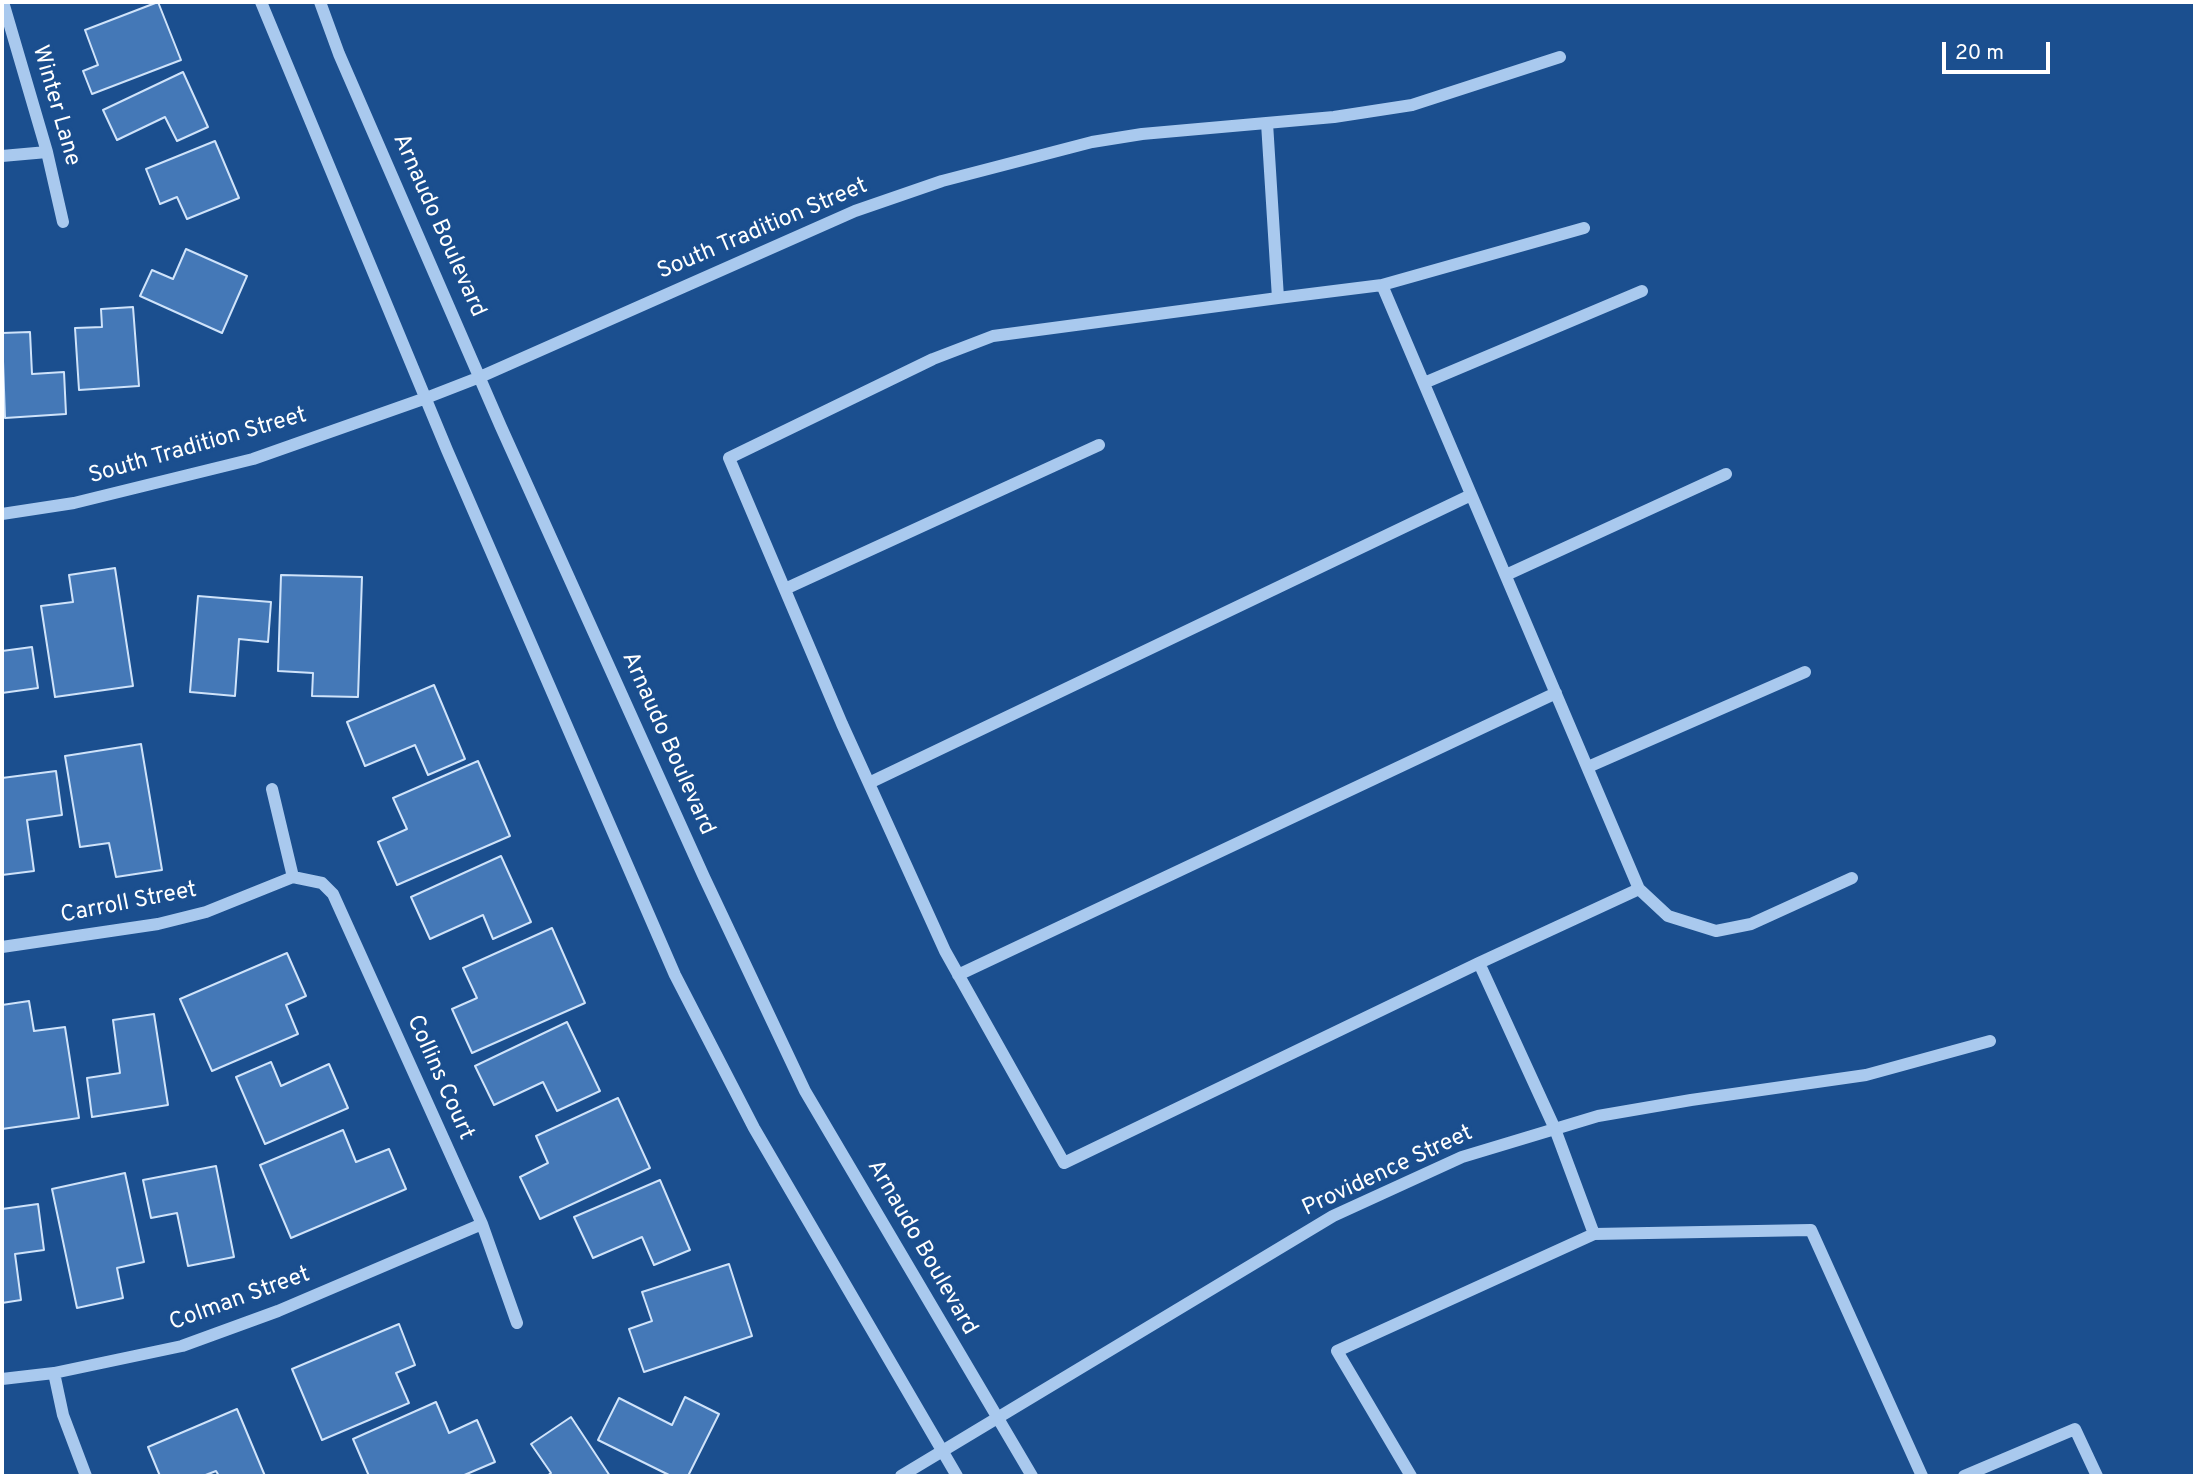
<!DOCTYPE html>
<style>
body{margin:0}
#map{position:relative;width:2197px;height:1478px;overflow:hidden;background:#1b4f8f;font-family:Overpass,sans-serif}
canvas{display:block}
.frame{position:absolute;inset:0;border:4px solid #fff;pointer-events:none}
.scale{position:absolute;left:1942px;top:42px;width:108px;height:32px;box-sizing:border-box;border:4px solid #fff;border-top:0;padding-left:9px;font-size:21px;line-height:24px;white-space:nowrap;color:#fff;-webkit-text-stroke:5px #1b4f8f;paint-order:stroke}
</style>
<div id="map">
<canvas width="2197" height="1478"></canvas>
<div class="frame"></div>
<div class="scale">20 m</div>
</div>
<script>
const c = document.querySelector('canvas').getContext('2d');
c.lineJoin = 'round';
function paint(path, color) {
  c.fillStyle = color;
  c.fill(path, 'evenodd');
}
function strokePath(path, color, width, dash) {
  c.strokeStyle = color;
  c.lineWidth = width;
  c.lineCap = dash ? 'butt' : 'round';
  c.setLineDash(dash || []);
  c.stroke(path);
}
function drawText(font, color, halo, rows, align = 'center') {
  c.font = font + ' Overpass,sans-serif';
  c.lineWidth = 7;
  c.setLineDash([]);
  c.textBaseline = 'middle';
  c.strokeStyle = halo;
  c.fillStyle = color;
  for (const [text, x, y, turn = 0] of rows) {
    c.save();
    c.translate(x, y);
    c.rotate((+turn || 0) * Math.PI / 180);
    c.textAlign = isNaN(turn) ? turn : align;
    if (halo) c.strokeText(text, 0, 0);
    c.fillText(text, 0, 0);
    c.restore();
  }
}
const building = new Path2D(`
 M158,2L181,60L92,94L83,71L98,65L85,30Z
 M183,72L208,127L177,141L165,117L117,140L103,110Z
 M215,141L239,198L187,219L177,197L160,204L146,169Z
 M186,249L247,276L222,333L140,296L152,270L173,279Z
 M133,307L139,386L79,390L75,328L102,327L101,309Z
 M30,332L32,374L64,372L66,414L5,418L2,333Z
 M115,568L133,686L55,697L41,606L73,602L69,575Z
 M281,575L362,577L358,697L312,696L313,673L278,671Z
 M198,596L271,602L268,642L239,639L235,696L190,692Z
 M32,647L38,688L2,693V650V651Z
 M434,685L465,759L428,775L415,745L365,766L347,722Z
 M141,744L162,870L116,877L109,843L80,847L65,756Z
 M478,761L510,836L397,885L378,842L407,829L393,798Z
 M56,771L62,815L27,820L34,871L2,875V778Z
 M501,856L531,922L493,939L483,915L430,939L411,897Z
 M552,928L585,1003L472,1053L452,1009L477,998L463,968Z
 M287,953L306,996L286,1005L298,1034L212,1071L180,999Z
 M29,1001L34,1031L65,1027L79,1118L2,1129V1005Z
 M154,1014L168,1105L92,1117L87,1078L120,1073L113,1020Z
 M567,1022L600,1091L557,1111L543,1082L494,1105L475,1066Z
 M271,1062L281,1086L329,1064L348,1108L265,1144L236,1077Z
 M618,1098L650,1168L540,1219L520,1177L548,1163L536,1136Z
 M343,1130L356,1162L389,1149L406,1189L291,1238L260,1165Z
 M216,1166L234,1257L188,1266L177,1213L151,1218L143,1180Z
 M125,1173L144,1262L117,1268L123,1298L77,1308L52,1189Z
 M660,1180L690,1250L654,1265L642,1237L593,1258L574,1217Z
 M38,1204L44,1250L15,1254L21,1300L2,1303V1209Z
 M729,1264L752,1336L644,1372L629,1329L652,1321L642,1292Z
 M399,1324L415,1365L396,1373L409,1403L322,1440L292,1369Z
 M685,1397L719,1414L688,1476H671L598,1440L619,1398L672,1425Z
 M436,1402L449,1433L477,1420L495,1462L462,1476H369L353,1439Z
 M237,1409L265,1476H219L216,1471L203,1476H160L148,1447Z
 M571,1417L610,1476H547L551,1473L531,1444Z`);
const minor = new Path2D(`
 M3,2L47,152L63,222
 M261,2L447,450L675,975L754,1128L957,1476
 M320,2L339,54L501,427L704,877L805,1091L1032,1476
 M1267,123L1278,298L1382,285L1584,228
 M2,156L47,152
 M1278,298L993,336L933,359L729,458L842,724L945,951L1064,1163L1479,963L1639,889L1382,285
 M1424,383L1642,291
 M2,514L74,503L253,459L426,398L480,377L855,211L942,181L1092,142L1142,134L1334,117L1412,105L1560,57
 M1506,575L1726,474
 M785,589L1099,445
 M1588,767L1805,672
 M869,783L1471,495
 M293,877L322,883L333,894L482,1224L517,1323
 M1639,889L1668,916L1716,931L1751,924L1852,878
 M2,947L158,924L206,912L293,877L272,789
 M1479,963L1555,1129L1594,1234
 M958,975L1556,693
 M54,1373L63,1415L86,1476
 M2,1379L54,1373L182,1346L278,1311L482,1224
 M901,1476L1333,1216L1462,1157L1598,1116L1691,1100L1866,1075L1990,1041
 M1411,1476L1337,1351L1594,1234L1811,1230L1922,1476
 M1964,1476L2075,1429L2097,1476`);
const streetNames = [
 ["Winter Lane",55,106,74],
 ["Arnaudo Boulevard",438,226,66],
 ["South Tradition Street",763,230,-23],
 ["South Tradition Street",198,447,-16],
 ["Arnaudo Boulevard",667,744,66],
 ["Carroll Street",129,904,-11],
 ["Collins Court",439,1078,66],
 ["Providence Street",1388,1172,-25],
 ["Arnaudo Boulevard",921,1248,60],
 ["Colman Street",240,1300,-20]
];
paint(building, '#4478b7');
strokePath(building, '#cfe3fa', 2);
strokePath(minor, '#a9c9ee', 12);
drawText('23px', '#fff', '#1b4f8f', streetNames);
</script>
